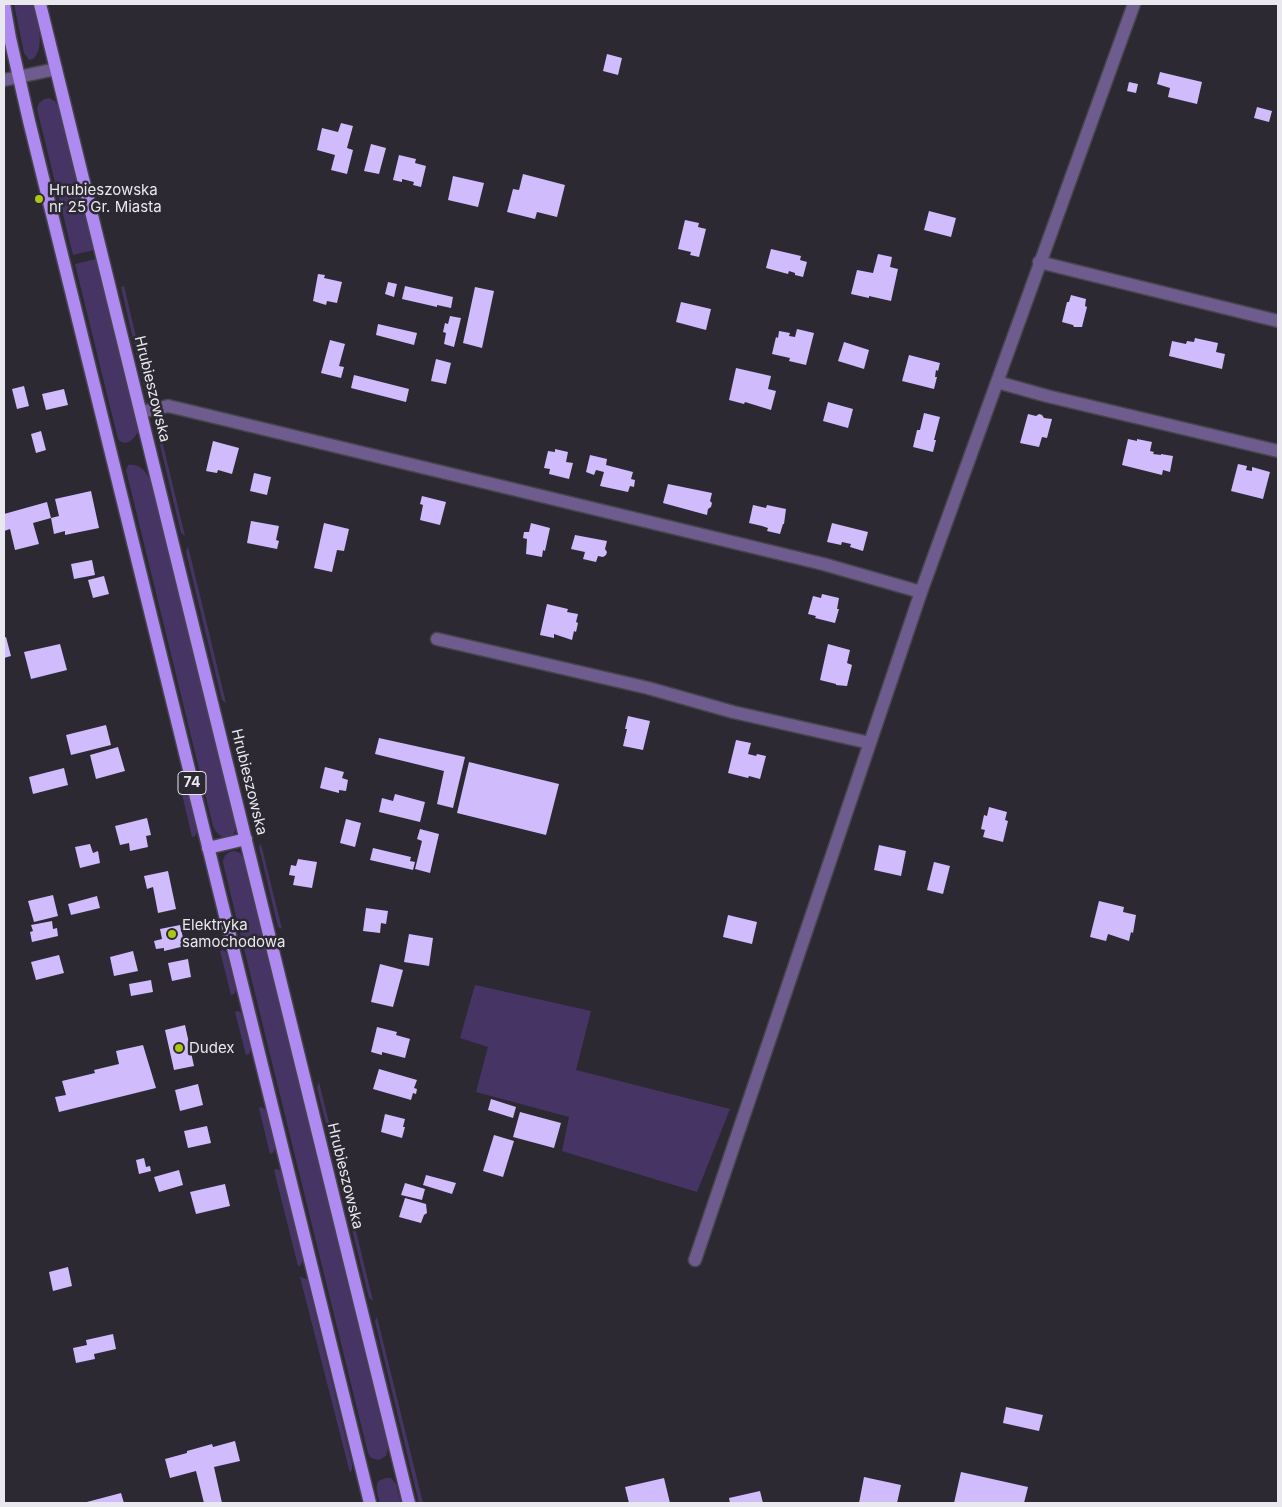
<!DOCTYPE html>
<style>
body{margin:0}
#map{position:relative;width:1282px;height:1507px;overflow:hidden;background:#2c2933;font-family:Inter,sans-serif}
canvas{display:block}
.frame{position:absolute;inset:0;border:5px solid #eae8ef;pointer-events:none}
</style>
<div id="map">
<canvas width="1282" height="1507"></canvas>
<div class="frame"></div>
</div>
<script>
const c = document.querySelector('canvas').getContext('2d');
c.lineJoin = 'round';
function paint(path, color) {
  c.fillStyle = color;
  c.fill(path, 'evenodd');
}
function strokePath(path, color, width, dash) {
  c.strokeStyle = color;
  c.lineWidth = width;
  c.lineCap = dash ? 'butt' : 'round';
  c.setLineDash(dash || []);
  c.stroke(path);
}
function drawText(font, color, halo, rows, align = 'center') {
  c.font = font + ' Inter,sans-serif';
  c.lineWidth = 5;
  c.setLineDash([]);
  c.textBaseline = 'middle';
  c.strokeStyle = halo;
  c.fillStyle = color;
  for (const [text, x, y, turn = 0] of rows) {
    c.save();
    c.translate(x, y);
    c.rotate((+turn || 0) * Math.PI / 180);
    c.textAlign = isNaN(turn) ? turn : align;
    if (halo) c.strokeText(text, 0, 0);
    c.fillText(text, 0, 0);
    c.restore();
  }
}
const green = new Path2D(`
 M14,4H33C37,18 46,48 33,59L29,60L24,53Z
 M49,98L55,101L59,108L94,250L73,255L37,109L39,103L44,99Z
 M96,259L138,431C135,439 125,448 118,439L75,264Z
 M124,286L151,400L146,395L121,287Z
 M156,416L185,536L181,533L155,424Z
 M128,465C141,463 147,473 152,484L236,826L235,832C226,842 217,836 213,826L126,470Z
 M188,546L226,703L222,700L186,552Z
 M179,781H182L186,783L197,832L195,836L192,837Z
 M261,844L282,929L278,927L259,847Z
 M234,851L240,853L243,858L388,1448L386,1456L379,1460L371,1458L368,1453L223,863C223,856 227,852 234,851Z
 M223,950L226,952L236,990L234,994L231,995L220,951Z
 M475,985L591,1011L576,1070L730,1109L697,1192L562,1151L569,1117L476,1092L488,1047L460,1038Z
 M238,1011L241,1013L251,1050L249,1054L246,1055L235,1012Z
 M319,1082L338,1159L334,1155L317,1088Z
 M261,1107L266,1110L275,1148L273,1153L270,1154L259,1108Z
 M277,1169L281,1171L303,1260L300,1266H298L274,1170Z
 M344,1182L373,1301L369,1298L341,1185Z
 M300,1277L307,1279L352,1464V1469L350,1473Z
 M377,1317L423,1503H419L375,1321Z
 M386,1478H391L396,1484L401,1503H380C378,1496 375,1489 378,1481Z`);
const building = new Path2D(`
 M607,54L622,58L618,75L603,71Z
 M1160,72L1202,82L1197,104L1168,97L1170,88L1157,84Z
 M1129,82L1138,84L1136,93L1127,91Z
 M1257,107L1272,111L1269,122L1254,118Z
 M341,123L353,126L347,148L353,150L347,174L331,170L335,155L317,150L322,128L338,132Z
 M371,144L386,148L379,174L364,171Z
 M399,155L416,159L415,163L426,166L421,187L413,185L414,182L402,179V182L393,180Z
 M523,174L565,185L557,217L537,212L535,219L507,212L513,189L519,190Z
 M453,176L484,183L478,207L448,200Z
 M929,211L956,218L951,237L924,230Z
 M685,220L699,223L698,227L706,229L699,257L690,255L691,252L678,249Z
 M771,249L801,256L800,260L807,262L803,277L795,275V273L789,271L788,274L766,268Z
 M878,254L892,257L890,267L898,269L891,301L869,296V298L851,294L857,270L873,273Z
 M318,274L325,275L324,278L342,282L337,303L327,301L326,305L313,301Z
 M388,282L397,284L394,297L385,294Z
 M405,286L453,297L451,308L437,305V307L402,299Z
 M475,287L494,291L482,348L463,343Z
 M1071,295L1086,299L1085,306L1087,307L1082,327H1074L1073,325L1062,322L1067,302H1069Z
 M681,302L711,309L706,330L676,322Z
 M450,316L461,318L454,347L444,344L446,333L443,332L445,323L448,324Z
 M378,324L417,333L414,345L376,335Z
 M797,329L814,333L806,365L789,361L790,358L772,354L776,337L778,338L779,331L790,333L789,336L795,337Z
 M1195,338L1218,343L1216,352L1225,354L1222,369L1169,356L1172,341L1186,344L1187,341L1194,342Z
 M330,340L345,344L339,366L344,367L341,378L321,373Z
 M844,342L869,350L864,369L838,361Z
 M909,355L940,363L938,371L936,370L935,377H937L934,389L902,381Z
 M436,359L451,363L446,384L431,381Z
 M736,368L771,376L768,389L776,391L771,410L745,402L744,404L729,400Z
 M354,375L409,389L406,402L351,388Z
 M24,386L29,406L17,409L12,389Z
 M64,389L68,405L46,410L42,394Z
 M828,402L853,409L848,428L823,421Z
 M924,413L940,417L934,440H936L933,452L913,447L917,430H920Z
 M1028,414L1036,416L1039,414L1042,415L1044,418L1052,419L1047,438L1042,437L1039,447L1020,443Z
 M41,431L46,450L36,453L31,434Z
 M1128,439L1137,441V439L1152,442L1150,451L1154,452L1153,454L1161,455V454L1173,456L1170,472L1163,470L1162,475L1122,465Z
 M213,441L239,448L232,474L218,470L217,473L206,471Z
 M555,449L568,452L566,462L573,463L569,479L549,474L550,469L544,468L548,451L555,452Z
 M590,455L607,459L606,465L633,472L631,479L635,480L634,487L630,486L628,492L600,486L604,472L596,470L594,475L586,472Z
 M1238,464L1247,466L1246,470L1252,471V467L1270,472L1263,499L1231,491Z
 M254,473L271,477L267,495L250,491Z
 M668,484L712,493L710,501L712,503L711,507L708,509L707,515L663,503Z
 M91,491L99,528L65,535V531L54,534L51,518L59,516L55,499Z
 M422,496L446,502L440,525L420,520L423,505L420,504Z
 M47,502L51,518L33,523L39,544L15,550L10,529L4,531V514Z
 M753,505L766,508L767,505L786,509L784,524H783L780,534L767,531L768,528L762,526L749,523Z
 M251,521L279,526L276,540L279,541L277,549L247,543Z
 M324,523L349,529L344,551L337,550L332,572L314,568Z
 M531,523L550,528L545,551L543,550L542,557L526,554L527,539L523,538L524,532H529Z
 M832,523L868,532L863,551L850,547L851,544L842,542L841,545L827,542Z
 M575,535L607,541L605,549L607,552L606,555L603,557L598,556L596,562L583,559L585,552L571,549Z
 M92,560L95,575L74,579L71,564Z
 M104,576L109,594L93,598L88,580Z
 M822,594L839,598L837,609H839L835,623L815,618L816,616L808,614L813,596L821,598Z
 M547,604L568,609L567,612L578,614L576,622L578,623L576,632L574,631L572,640L554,634V638L540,635Z
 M6,637L11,656L4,658V638Z
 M60,644L67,670L31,679L24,652Z
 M828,644L850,650L847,663L852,665L847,686L836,685V684L820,680Z
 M628,716L650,721L643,750L623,746L627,729H625Z
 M106,725L111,745L71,755L66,735Z
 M379,738L465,757L453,808L437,804L444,771L375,754Z
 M736,740L751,743L748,754L756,756L757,754L766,756L760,779L749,776L748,778L728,773Z
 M118,747L125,771L96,779L90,755Z
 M469,762L559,784L546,835L457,813Z
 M325,767L344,772L342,778L348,780L346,791L339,790V793L320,788Z
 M64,768L68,785L33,794L29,777Z
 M395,794L425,802L420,822L379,812L382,798L393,801Z
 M989,807L1007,812L1005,820L1008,821L1003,842L983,837L985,830L981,829L984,815L987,816Z
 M147,818L151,835L146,836L148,847L130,851L129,843L120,845L115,826Z
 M346,819L361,823L355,847L340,843Z
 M420,829L439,834L430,873L415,869L422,841L417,839Z
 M90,844L93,853L98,851L100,863L80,868L75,847Z
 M879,845L906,851L901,876L874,870Z
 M373,848L411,857L410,861L415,862L413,870L370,860Z
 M298,859L317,862L312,888L293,885L295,876L289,875L291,865L296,866Z
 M934,862L950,866L943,894L927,890Z
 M168,871L176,909L158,913L153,887L147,889L144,876Z
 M53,895L58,916L34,922L28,901Z
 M97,896L100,908L71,915L68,904Z
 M1099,901L1124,907L1123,912L1136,915L1133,933L1131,932L1129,941L1108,934L1106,941L1090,937Z
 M366,908L388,911L386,924L381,923L380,933L363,931Z
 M728,915L757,922L752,944L723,937Z
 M52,921L53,929L57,928L58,936L32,942L30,932L33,931L31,925Z
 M180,925L185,946L164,951V948L156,949L154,941L162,939L160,929Z
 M409,934L433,938L429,966L404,962Z
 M133,951L138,971L114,976L110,957Z
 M59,955L64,973L36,980L31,962Z
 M188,959L191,977L172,981L168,963Z
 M380,964L403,970L393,1007L371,1002Z
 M151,980L153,992L131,996L129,984Z
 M185,1025L194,1066L174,1070L165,1030Z
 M377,1027L397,1032L396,1035L410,1039L405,1058L382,1052V1055L371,1052Z
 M143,1045L156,1088L59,1112L55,1097L66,1095L62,1081L95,1073L94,1070L119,1064L116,1051Z
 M379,1069L417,1080L414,1088L417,1089L416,1094L413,1093L411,1100L373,1089Z
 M198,1084L203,1105L180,1111L175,1090Z
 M491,1099L516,1107L513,1118L488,1110Z
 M520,1112L561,1123L554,1148L513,1137Z
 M385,1114L405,1119L403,1127H405L402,1138L381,1132Z
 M207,1126L211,1143L188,1148L184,1131Z
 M494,1135L514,1141L503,1177L483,1171Z
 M144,1158L146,1167L150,1166L151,1171L139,1174L136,1160Z
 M179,1170L183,1185L159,1192L154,1177Z
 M426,1175L456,1183L452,1194L423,1185Z
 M405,1183L425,1189L422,1200L401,1195Z
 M225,1184L230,1206L196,1214L190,1192Z
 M405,1198L426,1204L427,1213L424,1215L421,1223L399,1217Z
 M68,1267L72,1286L53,1291L49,1272Z
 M113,1334L116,1349L94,1354L95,1359L76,1363L73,1348L87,1345L86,1340Z
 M1006,1407L1043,1415L1039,1431L1003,1423Z
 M235,1441L240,1461L214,1467L222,1503H204L196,1471L170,1478L165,1459L187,1453V1451L212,1444L213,1447Z
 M961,1472L1028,1487L1024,1503H954Z
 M864,1477L901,1485L897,1503H859Z
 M664,1478L670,1503H629L625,1487Z
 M760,1491L763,1503H730L729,1498Z
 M121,1493L124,1503H83Z`);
const minor = new Path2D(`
 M4,80L56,69
 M1039,262L1278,321
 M997,382L1047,396L1278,451
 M141,412L168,406L181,409L823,564L921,592
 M437,639L648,688L733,712L870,743
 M695,1260L921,592L1134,4`);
const primary = new Path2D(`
 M4,4L10,38L29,121L370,1503
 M40,4L409,1503
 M208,848L246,839`);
const markers = [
 [39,199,5,"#abc615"],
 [172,934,5,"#abc615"],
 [179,1048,5,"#abc615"]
];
const shields = [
 [192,783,28]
];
const shieldNames = [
 ["74",192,783]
];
const poiNames = [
 ["Hrubieszowska",49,190],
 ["nr 25 Gr. Miasta",49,207],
 ["Elektryka",182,925],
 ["samochodowa",182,942],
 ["Dudex",189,1048]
];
const streetNames = [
 ["Hrubieszowska",152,389,76],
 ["Hrubieszowska",249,782,76],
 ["Hrubieszowska",345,1176,76]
];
paint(green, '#463564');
paint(building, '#d0bbfd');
strokePath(minor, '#47444d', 15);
strokePath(primary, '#47444d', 15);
strokePath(minor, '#6d5c8d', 12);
strokePath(primary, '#af8af0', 12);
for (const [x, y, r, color] of markers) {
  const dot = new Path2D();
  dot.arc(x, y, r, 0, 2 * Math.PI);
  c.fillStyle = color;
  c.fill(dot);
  strokePath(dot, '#2c2933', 2);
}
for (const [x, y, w] of shields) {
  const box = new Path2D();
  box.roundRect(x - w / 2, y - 11.5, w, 23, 4);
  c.fillStyle = '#2c2933';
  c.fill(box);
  strokePath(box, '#eae8ef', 1);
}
drawText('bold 14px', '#eae8ef', null, shieldNames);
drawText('15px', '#eae8ef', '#2c2933', poiNames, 'left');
drawText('15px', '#eae8ef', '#2c2933', streetNames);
</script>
